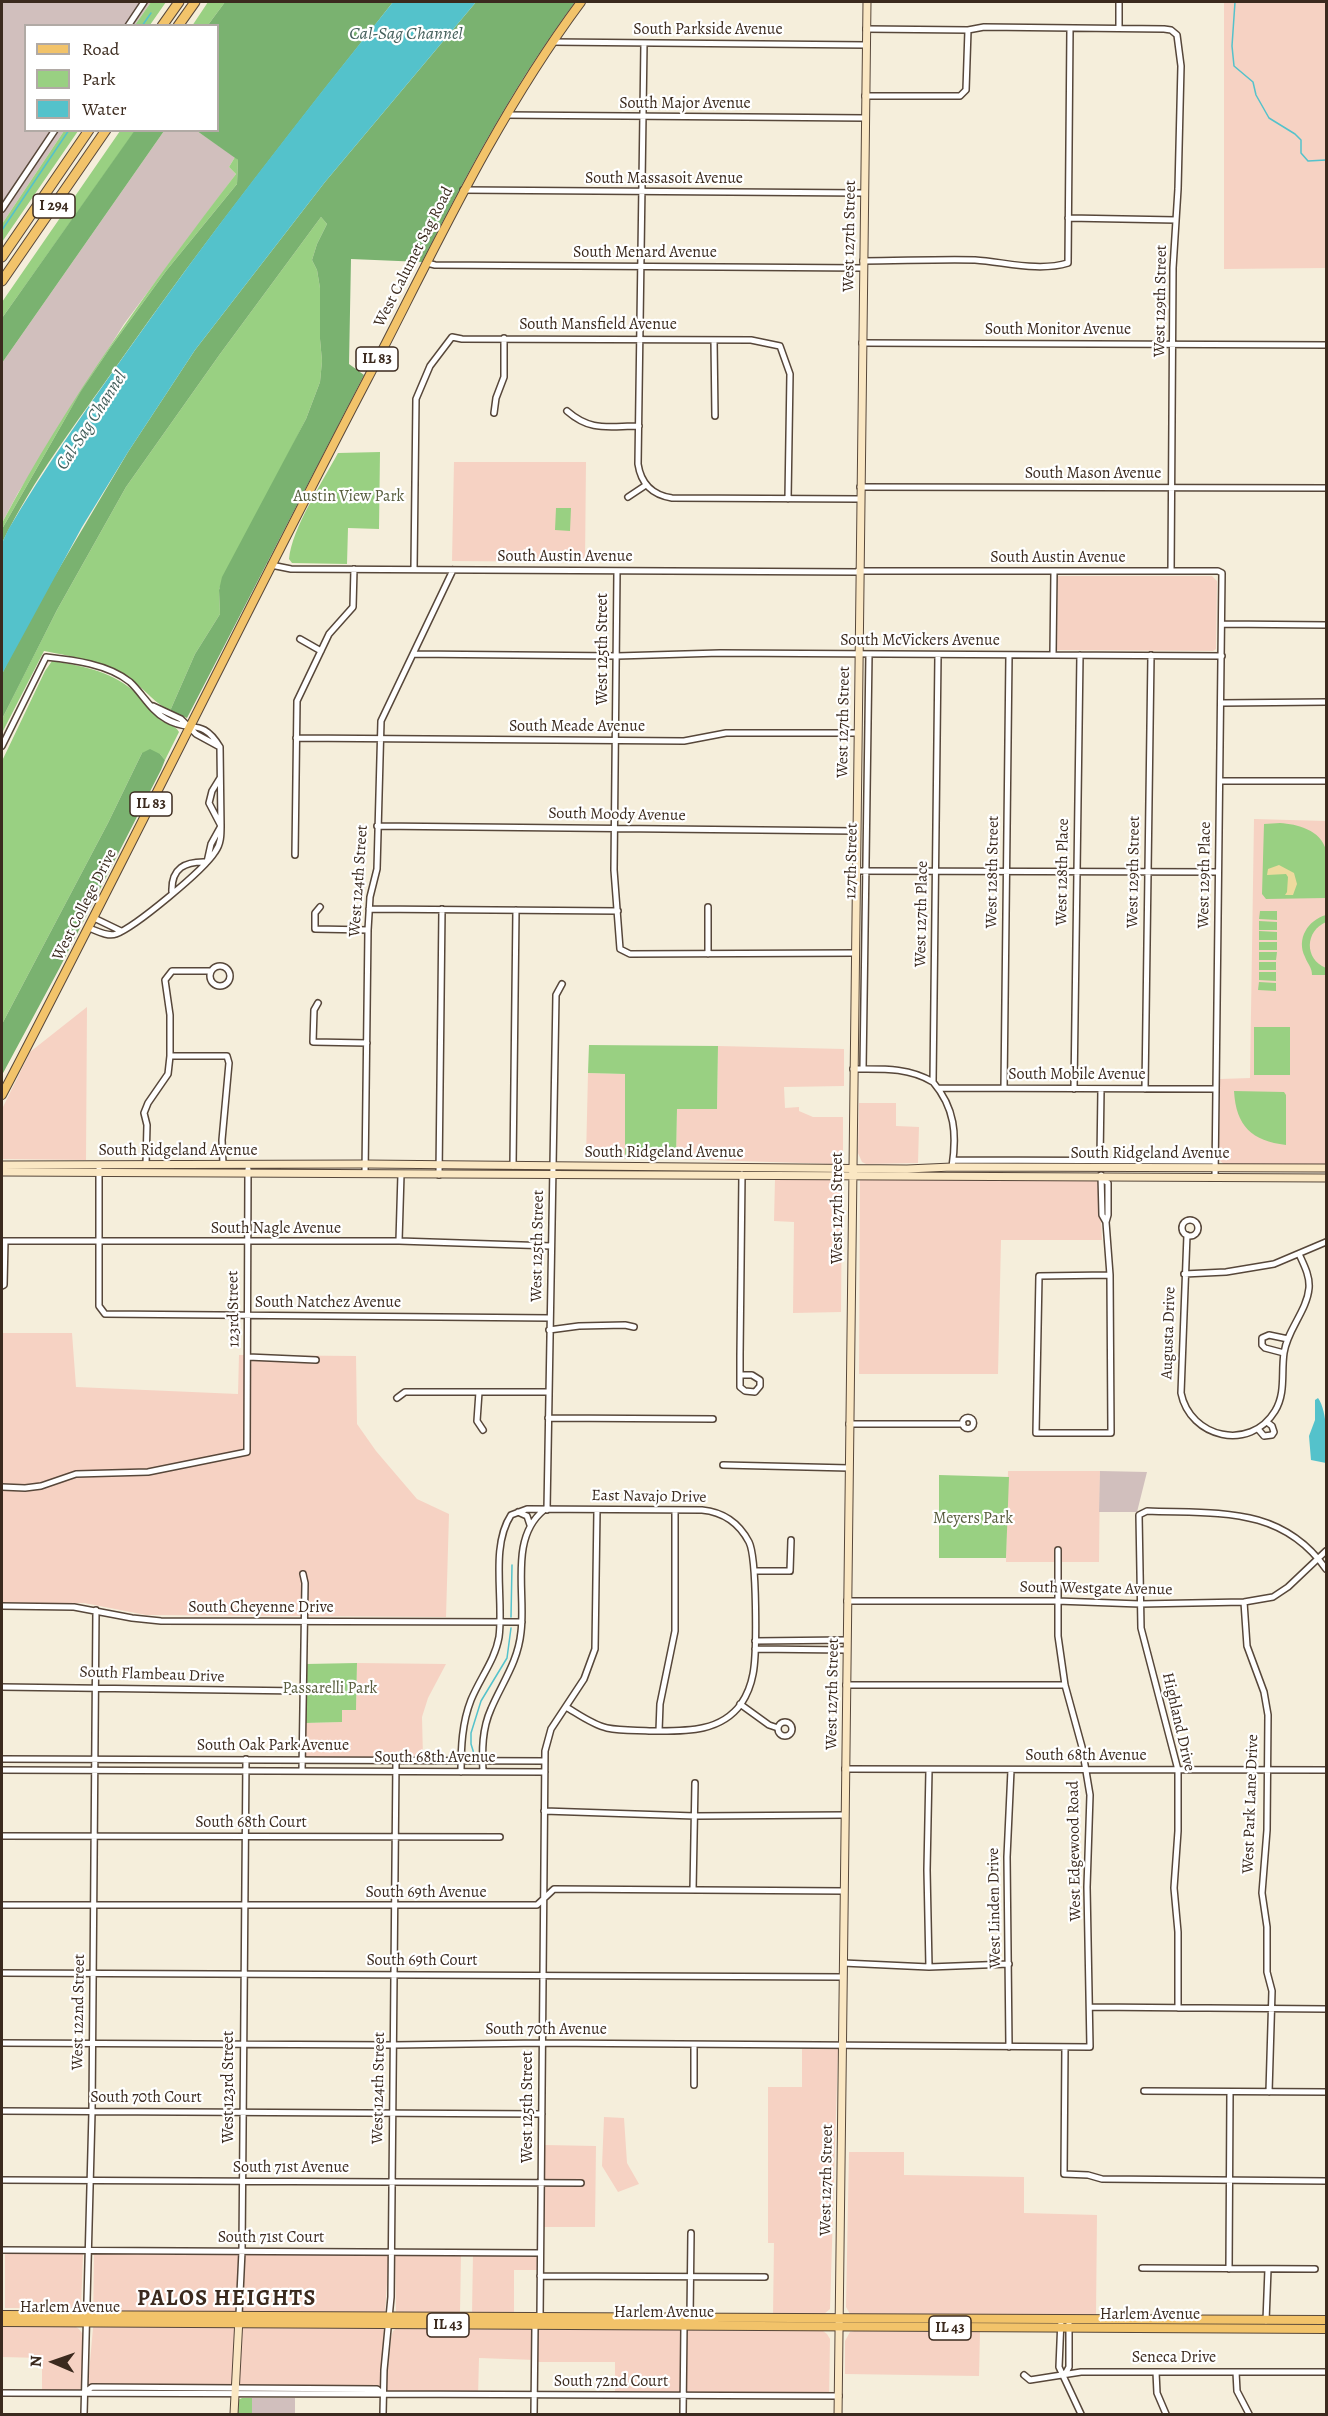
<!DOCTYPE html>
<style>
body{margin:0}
#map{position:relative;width:1328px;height:2416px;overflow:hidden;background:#f5eedb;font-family:Alegreya,serif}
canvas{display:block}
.frame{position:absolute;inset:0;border:3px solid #3b2a1e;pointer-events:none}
.legend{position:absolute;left:24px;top:24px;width:195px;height:108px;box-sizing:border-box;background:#fff;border:2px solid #b1aaa5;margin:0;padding:8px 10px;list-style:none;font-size:18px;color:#3b2a1e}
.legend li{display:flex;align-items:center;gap:12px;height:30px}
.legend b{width:30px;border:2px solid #b1aaa5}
.north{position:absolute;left:24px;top:2332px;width:60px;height:60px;-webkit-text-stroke:4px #fff;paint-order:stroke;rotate:272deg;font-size:16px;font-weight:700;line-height:24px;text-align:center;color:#3b2a1e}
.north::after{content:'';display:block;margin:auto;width:21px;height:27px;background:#3b2a1e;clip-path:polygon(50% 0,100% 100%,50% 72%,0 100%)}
</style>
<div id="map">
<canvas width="1328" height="2416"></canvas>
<div class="frame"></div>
<ul class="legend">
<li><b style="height:8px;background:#f2c36a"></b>Road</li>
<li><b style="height:16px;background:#99d082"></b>Park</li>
<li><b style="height:16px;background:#54c2cb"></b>Water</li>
</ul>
<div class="north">N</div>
</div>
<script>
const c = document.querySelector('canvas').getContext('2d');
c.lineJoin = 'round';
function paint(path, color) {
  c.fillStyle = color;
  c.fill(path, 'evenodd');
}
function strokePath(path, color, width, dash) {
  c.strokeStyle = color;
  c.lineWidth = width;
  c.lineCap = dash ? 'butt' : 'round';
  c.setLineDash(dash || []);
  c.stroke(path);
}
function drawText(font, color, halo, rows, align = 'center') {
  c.font = font + ' Alegreya,serif';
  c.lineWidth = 4.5;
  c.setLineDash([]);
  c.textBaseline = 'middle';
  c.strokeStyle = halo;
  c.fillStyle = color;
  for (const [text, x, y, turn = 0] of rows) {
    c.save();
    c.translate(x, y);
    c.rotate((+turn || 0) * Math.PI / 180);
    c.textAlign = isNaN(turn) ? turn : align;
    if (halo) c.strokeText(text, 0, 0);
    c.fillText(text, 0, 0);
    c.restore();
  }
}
const built = new Path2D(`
 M1224,2H1326V268L1224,269Z
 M454,462H586L585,562L452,561Z
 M1058,576H1212L1217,581L1216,649L1213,651L1057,650Z
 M1254,819L1326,821V1165H1225L1219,1160L1220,1079L1250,1078Z
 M87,1007L86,1160L2,1159V1109L30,1052Z
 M718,1046L844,1049V1086L784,1087L785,1108L799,1107V1111L813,1117H843V1154L841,1160L834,1164L676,1159L677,1109L717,1108Z
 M588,1073L625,1074V1159L586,1158Z
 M859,1103H896V1126L919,1127L918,1163L866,1164L862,1162L858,1153Z
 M775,1179H832L841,1183L842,1188L841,1312L793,1313L794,1222L774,1221Z
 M860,1179L1099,1180L1102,1240H1001L998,1374H859Z
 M2,1333H72L76,1387L238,1394L239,1355L356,1356L357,1424L376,1451L417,1499L449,1514L446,1617L146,1615L84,1603L2,1604Z
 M1008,1471H1100L1099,1562H1006Z
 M357,1663L446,1664L428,1698L422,1717L423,1758L306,1757L305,1723L341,1722L342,1710L356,1709Z
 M802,2049H838L830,2309L824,2314L773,2315L774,2243H768V2087H802Z
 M604,2117L624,2118L627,2163L639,2184L618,2192L602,2166Z
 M545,2145L596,2146L595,2227H544Z
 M849,2152H904V2175L1024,2177V2213L1097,2215L1096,2316L850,2314L846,2307Z
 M94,2252L389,2253L380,2387L88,2385L93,2328Z
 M5,2254H83L81,2308H5Z
 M395,2254H461L460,2313L396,2314Z
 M473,2254L539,2255L538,2270H514V2314H472Z
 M2,2327H76L79,2329L82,2333V2387L78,2391L42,2390V2358L2,2357Z
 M397,2328L823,2331L827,2334L830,2339L829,2399L615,2398V2362H536V2360L479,2358L478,2397H392L385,2399L391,2338L393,2331Z
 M854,2331L980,2332L979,2376L845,2374V2341L850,2332Z`);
const industrial = new Path2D(`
 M2,2H151L135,25L26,26V130L64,131L2,224Z
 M164,131H197L235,157L229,167L236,174L124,324L18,493L2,523V363Z
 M1100,1471L1147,1472L1137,1512H1099Z
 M252,2398H295V2414H252Z`);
const green = new Path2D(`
 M151,2H166L150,25H135Z
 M208,2H225L208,25L192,26Z
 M64,131H78L2,242V224Z
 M120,131H135L2,318V302Z
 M235,157L238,160L237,184L166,271L110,348L81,391L2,529V523C68,399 150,286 236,174L229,167Z
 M321,217L327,224L317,244L312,260L317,270L320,288V339L322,361L320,382L306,419L219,589L220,614L195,654L170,711C155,703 146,691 133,681C108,662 74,657 44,651L2,733V719L21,681L57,610L126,487L220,354Z
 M380,452L379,529L348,528L347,564L292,563L289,559C292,528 323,481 338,453Z
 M556,508H571L570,531L555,530Z
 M52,661C84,666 115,672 138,695C145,702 150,710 157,717C163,724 175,724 179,732L165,760L160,754L142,753L108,823L2,1024V761L45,671Z
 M1280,823C1297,824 1321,830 1326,850C1328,862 1326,885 1326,898L1266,899L1262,894L1264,824Z
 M1260,911H1277V920L1259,919Z
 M1326,915V922C1305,931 1304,959 1326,968V975H1312C1312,967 1308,965 1305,957C1296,939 1308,920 1326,915Z
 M1259,921L1277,922V930H1259Z
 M1259,931L1277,932V940H1259Z
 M1259,942H1277V950H1259Z
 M1259,952H1277L1276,960H1259Z
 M1259,962H1276V970H1259Z
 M1259,972H1276V981L1259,980Z
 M1259,982L1276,983V991L1258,990Z
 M1254,1027H1290V1075H1254Z
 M589,1045L718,1046L717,1109H677L676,1159H625V1074L588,1073Z
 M1234,1091L1284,1092L1286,1095V1145C1252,1141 1236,1126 1234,1091Z
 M939,1475L1009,1477L1006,1558H939Z
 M357,1663L356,1710H342V1722L305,1723L306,1664Z
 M242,2398H252V2414H236L238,2400Z`);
const forest = new Path2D(`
 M225,2H393C299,121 205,240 118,364C77,422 33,479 2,543V529L81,391L110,348L166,271L237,184L238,160L197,131L218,130V26L208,25Z
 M476,2H575C515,83 468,171 422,262L351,259L349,364L364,375L187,718L170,711L195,654L220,614L219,590L222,577L306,419L320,382L322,361L320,339V288L317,270L312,260L317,244L327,224L321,217L220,354L126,487L57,610L2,719V674L11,655L44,594L128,452L195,350L325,182Z
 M135,130L164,131L2,363V318Z
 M150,749L160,754L165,760L161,770L59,969L2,1075V1024L108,823L142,753Z`);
const sand = new Path2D(`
 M1279,865L1294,873L1297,884L1293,895H1285L1287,892L1288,877L1286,874L1267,875L1268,869Z`);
const water = new Path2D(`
 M393,2H476L325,182L195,350L128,452L82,527L2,674V543L8,530C44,469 85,411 126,353C211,232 301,117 393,2Z
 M1318,1398C1328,1412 1327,1445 1326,1463L1311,1460L1309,1436L1315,1420V1400Z`);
const stream = new Path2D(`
 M1235,2L1232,46L1234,66L1253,82L1256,95L1269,118L1295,134L1301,140V153L1308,161L1326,160
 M142,26L151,13
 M2,230L69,130
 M511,1617L512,1565
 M475,1757L471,1744V1733L481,1701L507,1658L511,1628`);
const street = new Path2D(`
 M128,26L144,2
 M1119,28V2
 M866,29L968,30L984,27L1164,29L1171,30L1177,35L1181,66L1178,189L1173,268L1171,571
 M552,42L866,45
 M644,43L638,464C641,484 652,495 672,498L859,499
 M865,96H960L966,90L968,30
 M506,115L865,118
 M463,190L864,193
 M2,209L55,130
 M1068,218L1176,220
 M863,261C900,261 938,259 975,260C1005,262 1038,272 1068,263L1070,29
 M427,263L435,265L863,268
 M714,340L715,416
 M862,343L1326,345
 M567,411C591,432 608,426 639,426
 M494,413L496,398L504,377V338
 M860,487L1326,488
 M628,497L646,485
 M271,565L291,569L858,572
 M414,568L416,399L430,366L452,337L462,339L751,340L780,346L790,374L788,499
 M617,571L614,870L620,949L630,954L855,953
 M858,571H1218L1222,573L1215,1177
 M1223,624L1326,625
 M300,639L321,651
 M413,654L617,656L720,653L1222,656
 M938,655L933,1082C955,1108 957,1134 952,1167
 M1053,655L1054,572
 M1221,703L1326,702
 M153,706L181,719L196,734L218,746
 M296,738L684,741L726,733H857
 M2,746L46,657C73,660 108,664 130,682C142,693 151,711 166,719C191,734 201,716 220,747L221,826C221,835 221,844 215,852C204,870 135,927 116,934C108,937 97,931 89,928
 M1221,781H1326
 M377,826L856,831
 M295,855L297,701L329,634L353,607L354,569
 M856,871L1218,872
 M172,892C171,868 185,861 207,862L211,844L221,826L209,803L212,791L220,778
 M320,907L315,913V929L368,930
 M369,909L618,911
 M94,918L121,931
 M708,954V907
 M210 976a10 10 0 1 1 20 0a10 10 0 1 1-20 0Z
 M318,1003L314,1010L313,1042L367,1043
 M170,1056H227L229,1063L222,1140L223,1164
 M853,1069C881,1069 908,1067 933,1082
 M863,1069L869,654
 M938,1088L1216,1089
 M1004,1088L1009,655
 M1074,1089L1080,655
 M1145,1089L1151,655
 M953,1160L1215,1161
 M1100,1160L1101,1089
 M146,1164L147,1125L144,1113L148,1103L168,1074L170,1056V1015L165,980L172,971H211
 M513,1166L516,910
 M99,1169V1306L105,1314L550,1318
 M365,1174L368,930L370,897L377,869L381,721L453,570
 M439,1175L442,909
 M1101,1175L1102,1215L1106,1222L1110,1275L1111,1433H1036L1039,1276L1110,1275
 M1101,1178L1108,1183V1215L1106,1222
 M1182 1228a8 8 0 1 1 16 0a8 8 0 1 1-16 0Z
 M1187,1235L1181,1393C1190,1438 1250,1452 1275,1411C1286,1393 1281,1373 1284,1353C1287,1330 1307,1311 1309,1288C1310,1276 1304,1265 1299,1254
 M2,1241H399L551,1246
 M399,1241L401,1174
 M1184,1274L1226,1272L1274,1264L1326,1242
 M2,1286L4,1285L5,1241
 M549,1330L579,1326L625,1325L634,1327
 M1284,1353L1265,1348L1262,1345V1338L1269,1335L1288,1339
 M248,1357L316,1360
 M740,1375H752L760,1380V1386L755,1392L745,1391L740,1387V1355L742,1174
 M479,1392L477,1421L483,1430
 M397,1398L405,1392H548
 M962.5 1423a5.5 5.5 0 1 1 11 0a5.5 5.5 0 1 1-11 0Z
 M548,1418L713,1419
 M849,1424H963
 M1258,1429L1264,1436L1272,1435L1274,1432L1272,1426L1267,1422
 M723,1465L849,1468
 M2,1487L25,1488L41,1486L76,1474L148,1472L247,1452L248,1169
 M547,1510L556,995L562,984
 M518,1512L527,1516L530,1525
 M755,1571H790L791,1540
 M847,1601H1057L1140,1604L1244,1602L1273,1597L1288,1587L1326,1551
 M1244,1602L1247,1646L1264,1692L1268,1715L1267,1830L1262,1893L1267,1927V1972L1272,1991L1269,2092
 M2,1606L74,1607L132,1618L161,1621L522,1622
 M755,1641L847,1640
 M755,1649L847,1650
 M846,1685H1065
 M2,1687L302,1691
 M740,1704L769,1725L778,1728
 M778 1729a7 7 0 1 1 14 0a7 7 0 1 1-14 0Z
 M659,1731L660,1704L675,1631V1510
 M2,1759L545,1761
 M845,1769L1326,1770
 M2,1770L545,1772
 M302,1771L305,1583L303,1574
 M461,1772C461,1747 462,1723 471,1700C480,1678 495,1660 499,1637C504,1599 490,1547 511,1515L527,1509L702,1510C723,1512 739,1523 749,1542C757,1558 757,1654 753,1674C751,1685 747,1695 741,1704C720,1733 684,1731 652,1731C637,1730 622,1731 607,1728C593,1725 578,1714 566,1707
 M483,1772C482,1750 482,1729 491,1709C502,1683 518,1662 521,1632C526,1593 509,1538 544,1510
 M544,1811L695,1816L845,1815
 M2,1836L500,1837
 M693,1890L695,1783
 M2,1905H537L554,1889L844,1891
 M843,1963L929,1967L1009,1964
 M929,1967L927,1870L929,1770
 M2,1973L843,1977
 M1090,2007L1326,2009
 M1178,2008V1932L1174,1888L1178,1831V1770L1141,1628L1139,1515L1147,1511C1216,1514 1281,1505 1326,1569
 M2,2043L393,2045L542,2043L1090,2047L1087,1887L1090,1795L1082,1747L1065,1685L1058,1636V1550
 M1009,2047L1007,1857L1011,1770
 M1065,2047L1064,2174L1088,2175L1102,2179L1326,2181
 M694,2085V2045
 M1144,2091L1326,2092
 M2,2111L542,2114
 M2,2180L581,2183
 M2,2250L540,2253
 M1142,2268L1315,2269
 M1229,2269L1230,2092
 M540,2276L765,2277
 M239,2315L242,2251L246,1759
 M1061,2319L1059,2367L1081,2414
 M1266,2321L1268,2269
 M1156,2372L1157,2393L1166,2414
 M1236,2372L1237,2391L1249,2414
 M1024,2375L1030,2380L1081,2372H1326
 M1064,2376L1069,2367V2319
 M2,2393L383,2394L377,2389L92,2387L84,2393
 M383,2394L839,2396
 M84,2414L92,2112L96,1610
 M383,2414L384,2370L391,2297L396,1761
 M534,2414L535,2326L540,2317L545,1751L551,1729L584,1679L595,1649L597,1510
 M683,2414L684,2326L690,2317L691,2233`);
const secondary = new Path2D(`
 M2,1165L365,1164L907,1169L952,1167L1326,1168
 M2,1172L1326,1178
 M234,2414L239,2318
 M838,2414L867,2`);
const primary = new Path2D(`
 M2,1095C126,858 243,617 367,380C434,251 494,119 581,2
 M2,2315L1326,2320
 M2,2322L1326,2329`);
const highway = new Path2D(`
 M162,26L179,2
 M178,26L195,2
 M2,257L89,130
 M2,281L106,130`);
const shields = [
 [54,206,42],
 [377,359,42],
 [151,804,42],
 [448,2325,42],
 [950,2328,42]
];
const shieldNames = [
 ["I 294",54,206],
 ["IL 83",377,359],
 ["IL 83",151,804],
 ["IL 43",448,2325],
 ["IL 43",950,2328]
];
const streetNames = [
 ["South Parkside Avenue",708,30],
 ["South Major Avenue",685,104],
 ["South Massasoit Avenue",664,179],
 ["West 127th Street",850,236,-89],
 ["South Menard Avenue",645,253],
 ["West Calumet Sag Road",414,257,-63],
 ["West 129th Street",1161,301,-89],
 ["South Mansfield Avenue",598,325],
 ["South Monitor Avenue",1058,330],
 ["South Mason Avenue",1093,474],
 ["South Austin Avenue",565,557],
 ["South Austin Avenue",1058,558],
 ["South McVickers Avenue",920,641],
 ["West 125th Street",603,649,-90],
 ["West 127th Street",844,722,-89],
 ["South Meade Avenue",577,727],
 ["South Moody Avenue",617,815,1],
 ["127th Street",852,861,-89],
 ["West 128th Street",993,872,-89],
 ["West 128th Place",1063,872,-89],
 ["West 129th Street",1134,872,-89],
 ["West 129th Place",1205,875,-89],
 ["West 124th Street",359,881,-86],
 ["West College Drive",85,905,-63],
 ["West 127th Place",922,914,-89],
 ["South Mobile Avenue",1077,1075],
 ["South Ridgeland Avenue",178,1151],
 ["South Ridgeland Avenue",664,1153],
 ["South Ridgeland Avenue",1150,1154],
 ["West 127th Street",838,1208,-90],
 ["South Nagle Avenue",276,1229],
 ["West 125th Street",538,1246,-89],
 ["South Natchez Avenue",328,1303],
 ["123rd Street",234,1309,-91],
 ["Augusta Drive",1169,1333,-88],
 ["East Navajo Drive",649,1497,1],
 ["South Westgate Avenue",1096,1589,1],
 ["South Cheyenne Drive",261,1608],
 ["South Flambeau Drive",152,1675,2],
 ["West 127th Street",833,1694,-89],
 ["Highland Drive",1178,1722,77],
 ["South Oak Park Avenue",273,1746],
 ["South 68th Avenue",1086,1756],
 ["South 68th Avenue",435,1758],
 ["West Park Lane Drive",1251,1804,-88],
 ["South 68th Court",251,1823],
 ["West Edgewood Road",1075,1851,-91],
 ["South 69th Avenue",426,1893],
 ["West Linden Drive",995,1908,-91],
 ["South 69th Court",422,1961],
 ["West 122nd Street",79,2012,-89],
 ["South 70th Avenue",546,2030],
 ["West 123rd Street",229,2087,-90],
 ["West 124th Street",379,2088,-89],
 ["South 70th Court",146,2098],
 ["West 125th Street",528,2107,-90],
 ["South 71st Avenue",291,2168],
 ["West 127th Street",827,2180,-89],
 ["South 71st Court",271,2238],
 ["Harlem Avenue",70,2308],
 ["Harlem Avenue",664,2313],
 ["Harlem Avenue",1150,2315],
 ["Seneca Drive",1174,2358],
 ["South 72nd Court",611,2382]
];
const parkNames = [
 ["Austin View Park",349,497],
 ["Meyers Park",973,1519],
 ["Passarelli Park",330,1689]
];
const waterNames = [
 ["Cal-Sag Channel",406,35],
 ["Cal-Sag Channel",92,421,-57]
];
const districtNames = [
 ["PALOS HEIGHTS",227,2300]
];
paint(built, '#f6d2c3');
paint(industrial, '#d1bfbd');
paint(green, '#99d082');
paint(forest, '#7ab270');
paint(sand, '#eeda9e');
paint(water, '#54c2cb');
strokePath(stream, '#54c2cb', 1.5);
strokePath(street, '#57473a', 8);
strokePath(secondary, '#57473a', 9);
strokePath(primary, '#57473a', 10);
strokePath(highway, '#57473a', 11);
strokePath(street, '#fff', 5);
strokePath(secondary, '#fae7c3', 7);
strokePath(primary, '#f2c36a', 8);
strokePath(highway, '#f2c36a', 9);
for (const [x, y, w] of shields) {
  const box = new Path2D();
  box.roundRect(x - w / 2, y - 12, w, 24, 4.5);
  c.fillStyle = '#fff';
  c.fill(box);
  strokePath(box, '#3b2a1e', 1.5);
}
drawText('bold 15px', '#3b2a1e', null, shieldNames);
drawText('16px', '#3b2a1e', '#fff', streetNames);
drawText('16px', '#575c3c', '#fff', parkNames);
drawText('italic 18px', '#445f5b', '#fff', waterNames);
c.letterSpacing = '1.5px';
drawText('bold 22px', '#3b2a1e', '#fff', districtNames);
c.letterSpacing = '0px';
</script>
